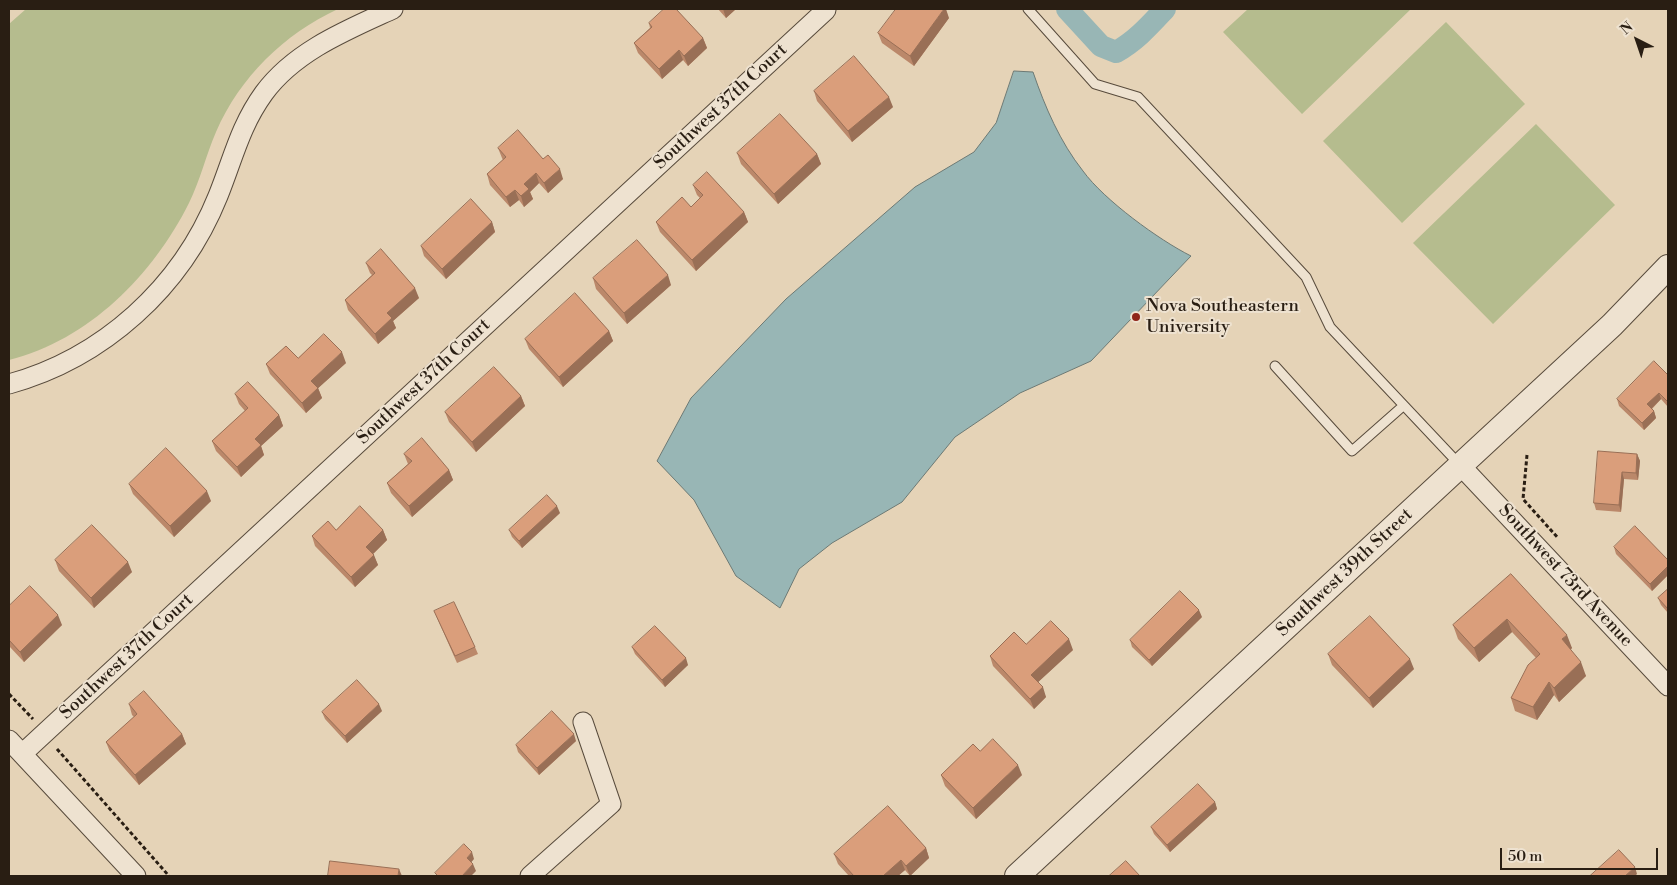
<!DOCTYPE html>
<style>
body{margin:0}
#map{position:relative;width:1677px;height:885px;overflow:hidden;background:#e5d3b7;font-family:"Libre Bodoni",serif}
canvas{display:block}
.frame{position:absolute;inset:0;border:10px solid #291e13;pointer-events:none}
.north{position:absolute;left:1612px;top:15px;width:50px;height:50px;-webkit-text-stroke:4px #eee2d0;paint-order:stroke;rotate:319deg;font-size:14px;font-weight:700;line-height:20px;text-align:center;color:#291e13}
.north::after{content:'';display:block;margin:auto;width:18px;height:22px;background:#291e13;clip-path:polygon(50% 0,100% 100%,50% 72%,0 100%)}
.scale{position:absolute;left:1500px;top:848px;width:158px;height:22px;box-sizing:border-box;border:2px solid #291e13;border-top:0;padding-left:6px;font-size:15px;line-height:18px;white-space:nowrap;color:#291e13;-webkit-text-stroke:4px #eee2d0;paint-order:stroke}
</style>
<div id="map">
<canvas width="1677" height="885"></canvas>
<div class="frame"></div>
<div class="north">N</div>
<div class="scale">50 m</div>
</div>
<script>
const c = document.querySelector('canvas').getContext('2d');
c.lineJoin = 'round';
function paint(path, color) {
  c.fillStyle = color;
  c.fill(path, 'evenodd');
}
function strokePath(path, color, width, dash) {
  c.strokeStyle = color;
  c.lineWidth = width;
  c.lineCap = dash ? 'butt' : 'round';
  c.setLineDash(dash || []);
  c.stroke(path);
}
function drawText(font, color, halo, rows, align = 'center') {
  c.font = font + ' "Libre Bodoni",serif';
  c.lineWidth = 4;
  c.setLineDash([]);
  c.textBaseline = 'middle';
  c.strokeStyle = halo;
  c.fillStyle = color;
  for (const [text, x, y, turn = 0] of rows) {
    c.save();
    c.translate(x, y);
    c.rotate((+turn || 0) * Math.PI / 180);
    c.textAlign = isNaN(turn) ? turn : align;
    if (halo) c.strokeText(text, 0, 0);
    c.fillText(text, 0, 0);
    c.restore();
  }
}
const green = new Path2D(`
 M26,9H338C284,34 240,77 216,132C206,155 200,181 189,203C153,275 89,340 9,360V24Z
 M1248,9H1411L1302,114L1223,32Z
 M1446,22L1525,104L1402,223L1323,141Z
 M1536,124L1615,205L1493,324L1413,243Z`);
const water = new Path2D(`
 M1014,71L1033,72C1045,107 1060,142 1083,171C1104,200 1159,240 1191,256L1091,361L1020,393L955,437L902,502L832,543L799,569L780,608L736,576L694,500L657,461L691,398L786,299L915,187L974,152L996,123Z`);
const canal = new Path2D(`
 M1067,9L1101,46L1116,52C1136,41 1150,25 1165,9`);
const path = new Path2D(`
 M1527,455L1523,499L1558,538
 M9,694L33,719
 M57,749L169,876`);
const service = new Path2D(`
 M1028,9L1095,84L1138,97L1306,277L1330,327L1459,464
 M1275,366L1352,451L1403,406`);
const minor = new Path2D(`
 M9,384C103,358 181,288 218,196C233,159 240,126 264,93C295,51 347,30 393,9
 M1461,466L1668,686
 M9,740L136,876
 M22,754L826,10
 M530,876L611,804L583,722`);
const tertiary = new Path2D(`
 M1017,876L1612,325L1668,267`);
const wall = new Path2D(`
 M718,9H736L726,18Z
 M949,18L914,66L882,43L878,33Z
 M649,23L703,38L707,48L688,66L683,60L662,79L638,53L634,43L650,28Z
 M814,91L893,107L852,142L817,101Z
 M498,148L543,159L563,179L548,193L539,183L530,192L533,199L524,207L519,200L510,207L490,185L487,174L503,160L502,158Z
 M737,153L817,154L821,164L778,204L741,164Z
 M693,185L744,212L748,222L696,271L660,232L656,222L691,207L700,198L697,195Z
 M492,222L495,232L446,279L424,256L421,246Z
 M366,263L419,298L393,321L396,328L378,344L348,310L345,300L372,275L370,273Z
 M593,278L671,285L627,324L596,289Z
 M609,331L613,341L563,387L529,349L525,339Z
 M298,358L346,363L318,388L322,398L306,413L270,374L266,364Z
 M1668,375V407L1661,399L1652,409L1654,411L1656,418L1644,430L1619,406L1617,399Z
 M235,394L279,415L283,426L261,446L264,455L241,477L216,451L212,441L245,411L239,404Z
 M521,396L525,406L476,452L449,422L445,412Z
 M404,454L449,470L453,480L412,517L391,493L387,483L408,464Z
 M1637,454L1640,461L1638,480L1624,479L1621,512L1596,510L1594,503Z
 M129,484L211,501L174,537L133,494Z
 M560,513L522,548L512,537L509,530Z
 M336,530H383L387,540L373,554L378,565L355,587L315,546L312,536Z
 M1614,547L1668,560V575L1652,591L1616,554Z
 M55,560L132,572L94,608L59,571Z
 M1511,574L1572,648L1570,650L1586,676L1559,702L1554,695L1537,720L1515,711L1511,698L1536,658L1512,632L1479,662L1458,639L1453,625Z
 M1668,589V613L1661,605L1658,598Z
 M9,606L62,625L24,662L9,646Z
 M434,611L475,647L478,654L457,663Z
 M1202,617L1152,666L1132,647L1130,640Z
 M1026,644L1073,650L1038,682L1046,697L1034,709L993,666L990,656Z
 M632,647L688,665L665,687L635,654Z
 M1328,654L1414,669L1373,708L1332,665Z
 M129,704L182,734L186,744L139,785L110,752L106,742L134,717L132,715Z
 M382,711L347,743L325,719L322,712Z
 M576,741L539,775L518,752L516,745Z
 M941,775H1022L976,819L945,786Z
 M1215,802L1217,809L1170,852L1154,834L1151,827Z
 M926,848L929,858L910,876L905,870L898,876H849L838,864L834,854Z`);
const shadedWall = new Path2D(`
 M723,9H736L726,18Z
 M944,9H946L949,18L914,66L910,56Z
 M703,38L707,48L688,66L684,56Z
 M679,50L683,60L662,79L659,69Z
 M889,97L893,107L852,142L848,131Z
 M817,154L821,164L778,204L774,194Z
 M560,169L563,179L548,193L544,183Z
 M536,173L539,183L530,192L533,199L524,207L521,196L524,184Z
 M515,190L519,200L510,207L506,197Z
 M744,212L748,222L696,271L692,260Z
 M492,222L495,232L446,279L442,269Z
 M668,275L671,285L627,324L624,313Z
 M415,288L419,298L393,321L396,328L378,344L375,334L387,313Z
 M609,331L613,341L563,387L559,377Z
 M342,352L346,363L315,391L311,381Z
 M318,388L322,398L306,413L302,403Z
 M1659,393L1661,399L1649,411L1647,404Z
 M521,396L525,406L476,452L472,442Z
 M1654,411L1656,418L1644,430L1642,423Z
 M279,415L283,426L261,446L264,455L241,477L237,467L255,439Z
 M1637,454L1640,461L1638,480L1636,473Z
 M449,470L453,480L412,517L409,506Z
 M1622,472L1624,479L1621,512L1619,505Z
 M207,491L211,501L174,537L170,526Z
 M557,506L560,513L522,548L519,541Z
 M383,530L387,540L370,557L366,547Z
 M374,555L378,565L355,587L351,577Z
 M128,562L132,572L94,608L91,598Z
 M1668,566V575L1652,591L1650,584Z
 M1199,610L1202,617L1152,666L1149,660Z
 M58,615L62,625L24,662L20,652Z
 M1507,619L1512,632L1479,662L1474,648Z
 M1567,635L1572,648L1567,653L1562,639Z
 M1069,639L1073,650L1035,685L1031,675Z
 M686,658L688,665L665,687L662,680Z
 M1410,659L1414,669L1373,708L1369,698Z
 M1581,662L1586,676L1559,702L1554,688Z
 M1549,682L1554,695L1537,720L1533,707Z
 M1043,687L1046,697L1034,709L1030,699Z
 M379,704L382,711L347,743L345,736Z
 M182,734L186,744L139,785L135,775Z
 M574,734L576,741L539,775L537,768Z
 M1018,765L1022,775L976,819L973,808Z
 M1215,802L1217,809L1170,852L1167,845Z
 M926,848L929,858L910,876L906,866Z
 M472,852L474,859L469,865L467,858Z
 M901,860L905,870L898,876H883Z
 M473,864L476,871L471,876H462Z
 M1635,867L1637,874L1635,876H1625Z
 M399,869L402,876H398Z`);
const building = new Path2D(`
 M664,9H676L703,38L684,56L679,50L659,69L634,43L652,27L649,23Z
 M896,9H944L910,56L878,33Z
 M854,56L889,97L848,131L814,91Z
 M780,114L817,154L774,194L737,153Z
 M518,130L543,159L548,155L560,169L544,183L536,173L524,184L529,189L521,196L515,190L506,197L487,174L506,157L498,148Z
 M707,172L744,212L692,260L656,222L682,197L691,207L703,195L693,185Z
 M471,199L492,222L442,269L421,246Z
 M637,240L668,275L624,313L593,278Z
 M381,249L415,288L387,313L392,318L375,334L345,300L375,273L366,263Z
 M575,293L609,331L559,377L525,339Z
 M324,334L342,352L311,381L318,388L302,403L266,364L286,346L298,358Z
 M1654,361L1668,375V402L1659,393L1647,404L1654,411L1642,423L1617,399Z
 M494,367L521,396L472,442L445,412Z
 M248,382L279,415L255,439L261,445L237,467L212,441L248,408L235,394Z
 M422,438L449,470L409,506L387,483L412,461L404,454Z
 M166,448L207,491L170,526L129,484Z
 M1598,451L1637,454L1636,473L1622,472L1619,505L1594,503Z
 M547,495L557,506L519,541L509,530Z
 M360,506L383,530L366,547L374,555L351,577L312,536L328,521L336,530Z
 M92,525L128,562L91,598L55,560Z
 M1635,526L1668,560V566L1650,584L1614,547Z
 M1511,574L1567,635L1562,639L1581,662L1554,688L1549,682L1533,707L1511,698L1528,665L1540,654L1507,619L1474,648L1453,625Z
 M30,586L58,615L20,652L9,640V606Z
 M1668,589V609L1658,598Z
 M1180,591L1199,610L1149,660L1130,640Z
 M454,602L475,647L455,656L434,611Z
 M1370,616L1410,659L1369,698L1328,654Z
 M1051,621L1069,639L1031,675L1043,687L1030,699L990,656L1014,632L1026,644Z
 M655,626L686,658L662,680L632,647Z
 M357,680L379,704L345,736L322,712Z
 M144,691L182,734L135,775L106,742L137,714L129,704Z
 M552,711L574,734L537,768L516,745Z
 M993,739L1018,765L973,808L941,775L973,744L980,751Z
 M1198,784L1215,802L1167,845L1151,827Z
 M888,806L926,848L906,866L901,860L883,876H854L834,854Z
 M464,844L472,852L467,858L473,864L462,876H438L435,873Z
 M1619,850L1635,867L1625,876H1590Z
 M330,861L399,869L398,876H328Z
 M1126,861L1140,876H1109Z`);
const markers = [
 [1136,317,5,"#8f2418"]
];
const streetNames = [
 ["Southwest 37th Court",721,107,-43],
 ["Southwest 37th Court",424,382,-43],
 ["Southwest 39th Street",1345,573,-43],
 ["Southwest 73rd Avenue",1565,576,47],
 ["Southwest 37th Court",127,657,-43]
];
const poiNames = [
 ["Nova Southeastern",1146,307],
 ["University",1146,328]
];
paint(green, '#b5bc8e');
paint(water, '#98b6b5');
strokePath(water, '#6c7974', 1);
strokePath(canal, '#98b6b5', 22);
strokePath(service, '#584b3c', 11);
strokePath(minor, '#584b3c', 21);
strokePath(tertiary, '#584b3c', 26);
strokePath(path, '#291e13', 3, [4, 2.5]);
strokePath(service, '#eee2d0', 9);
strokePath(minor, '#eee2d0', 19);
strokePath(tertiary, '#eee2d0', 24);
paint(wall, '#bb886a');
paint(shadedWall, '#996f56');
paint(building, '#da9e7b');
strokePath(building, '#996f56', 1);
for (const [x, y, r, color] of markers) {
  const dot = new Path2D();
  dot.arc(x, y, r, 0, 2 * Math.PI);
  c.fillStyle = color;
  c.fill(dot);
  strokePath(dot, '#eee2d0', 2);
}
drawText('18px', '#291e13', '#eee2d0', streetNames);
drawText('18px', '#291e13', '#eee2d0', poiNames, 'left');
</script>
